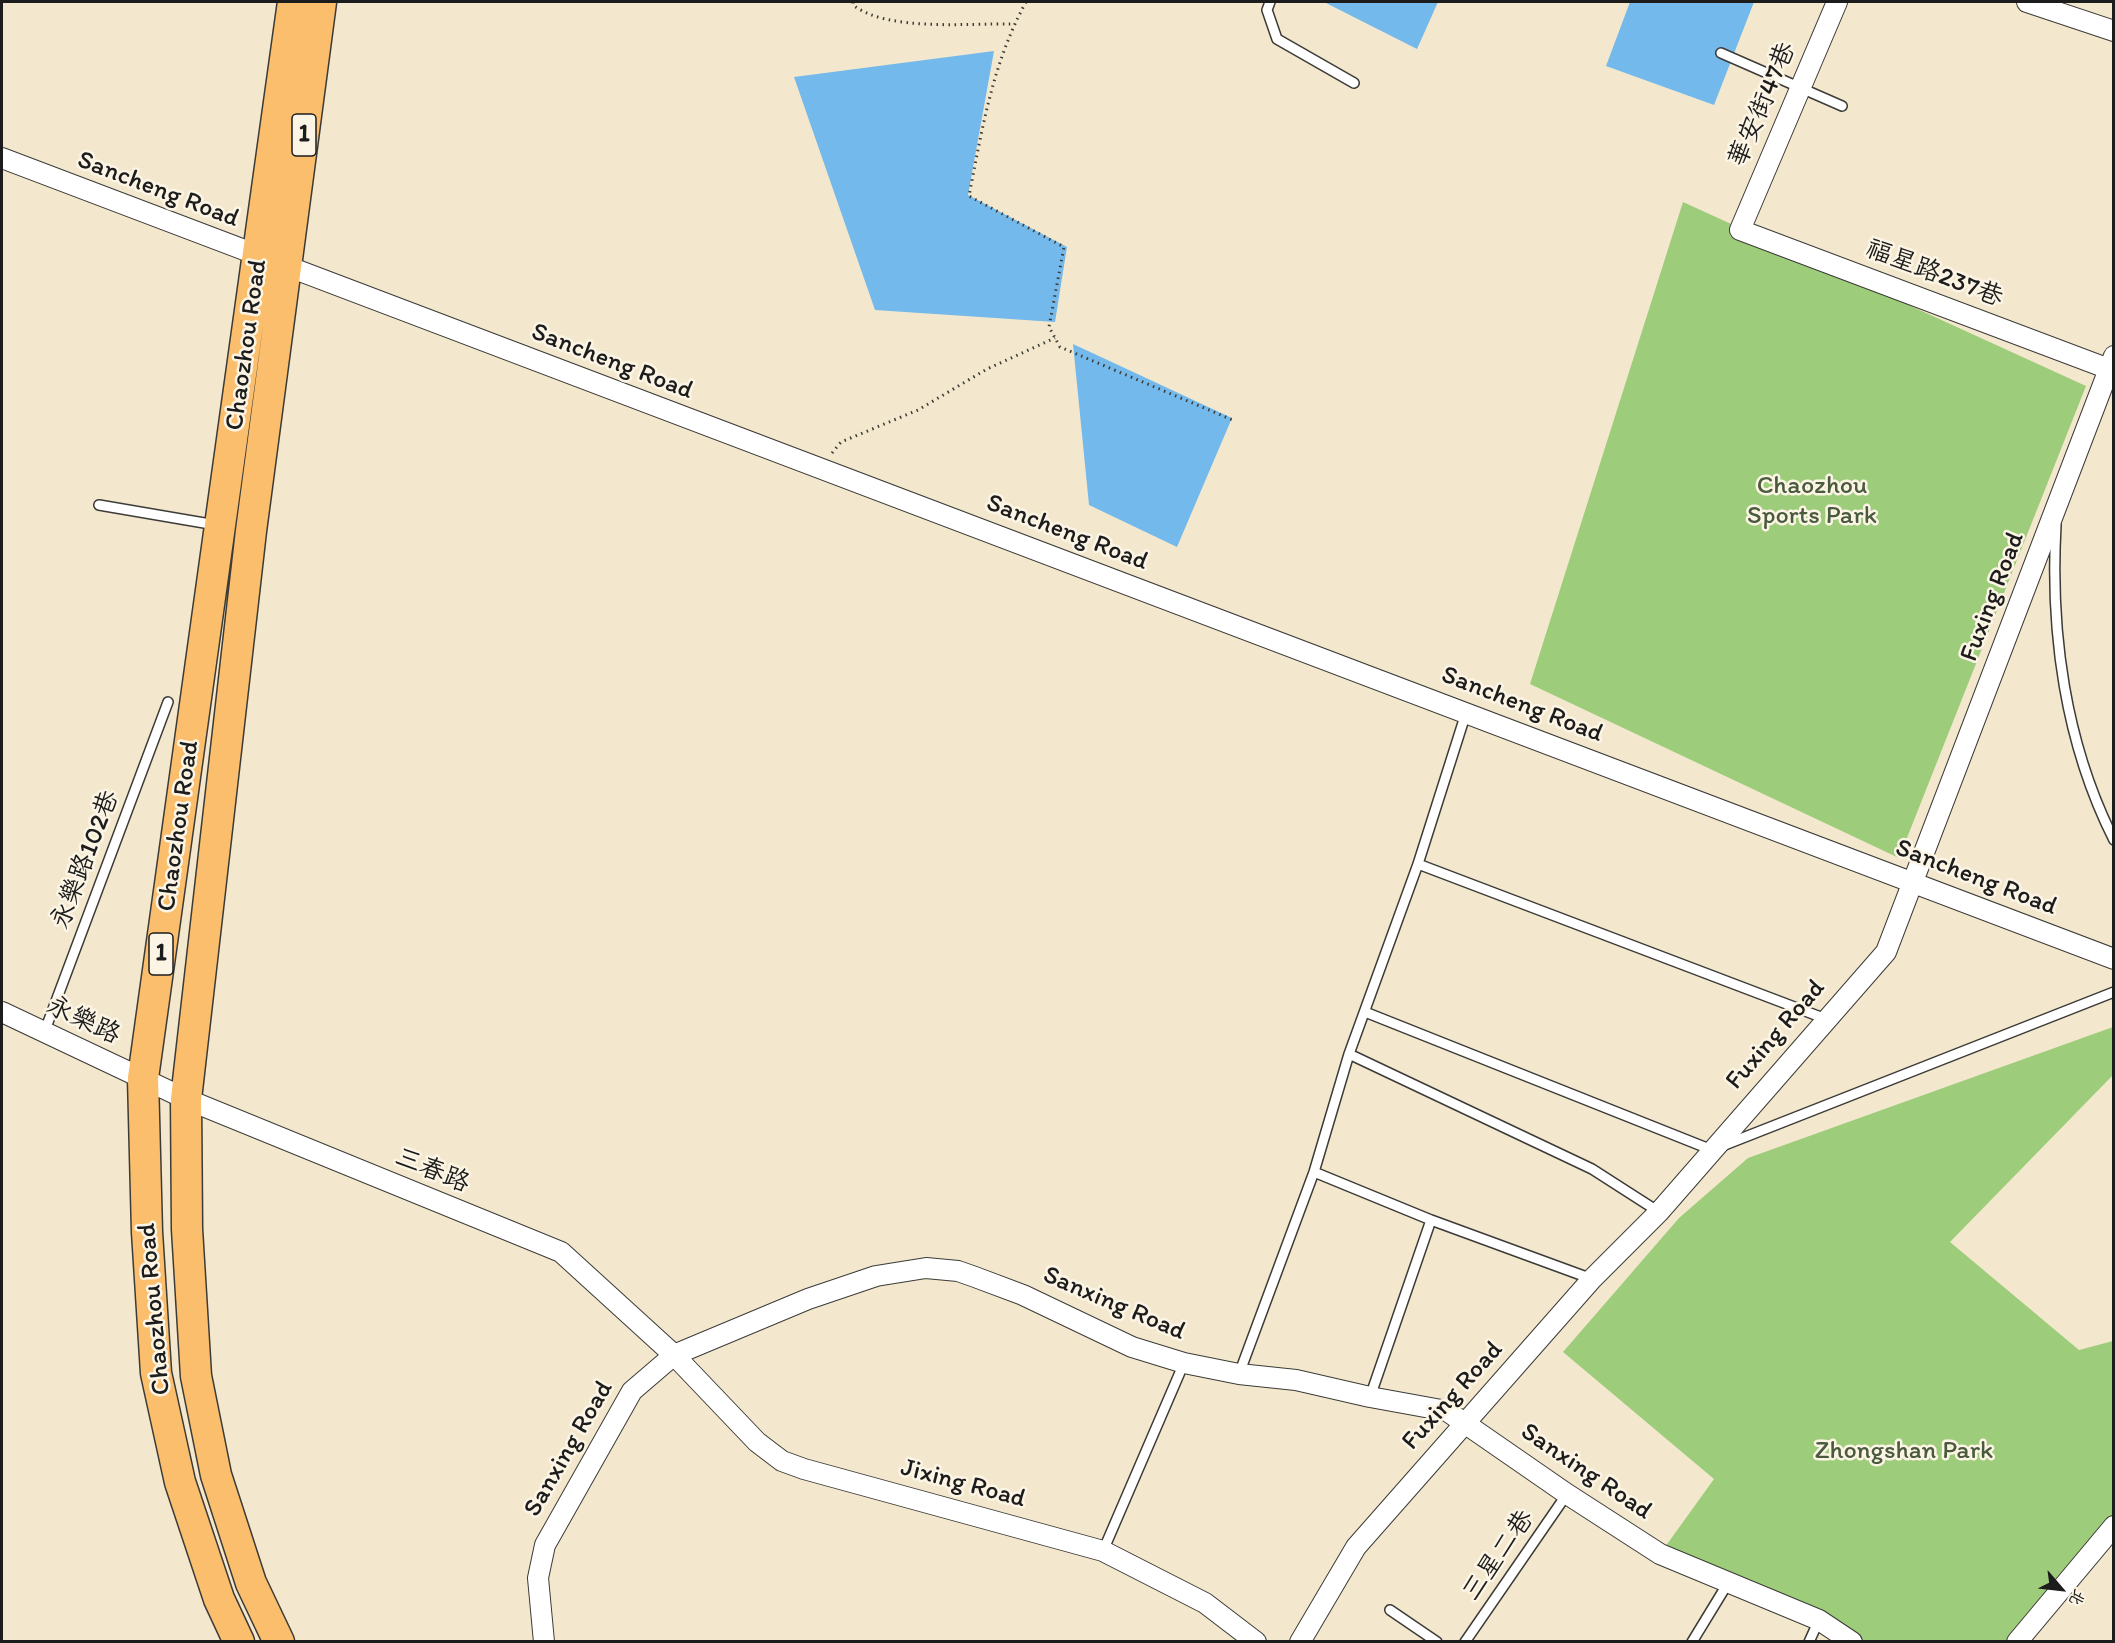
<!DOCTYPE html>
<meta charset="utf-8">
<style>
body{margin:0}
#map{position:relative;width:2115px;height:1643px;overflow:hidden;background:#f3e8ce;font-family:Itim,"LXGW WenKai TC",sans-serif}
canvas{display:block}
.frame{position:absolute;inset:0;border:3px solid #1c1c1c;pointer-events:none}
.north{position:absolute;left:2031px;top:1559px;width:60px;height:60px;-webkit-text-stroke:4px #fcf5e5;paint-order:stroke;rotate:118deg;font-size:16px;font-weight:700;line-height:24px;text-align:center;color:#1c1c1c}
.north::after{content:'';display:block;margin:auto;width:21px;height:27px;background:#1c1c1c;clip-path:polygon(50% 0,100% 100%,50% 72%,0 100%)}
</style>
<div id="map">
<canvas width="2115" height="1643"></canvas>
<div class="frame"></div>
<div class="north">北</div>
</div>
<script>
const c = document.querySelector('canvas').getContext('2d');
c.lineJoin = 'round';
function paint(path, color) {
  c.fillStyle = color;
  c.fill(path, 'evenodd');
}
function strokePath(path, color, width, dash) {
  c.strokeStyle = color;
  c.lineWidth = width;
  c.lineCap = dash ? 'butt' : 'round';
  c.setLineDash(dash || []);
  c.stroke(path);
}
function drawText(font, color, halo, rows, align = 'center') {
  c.font = font + ' Itim,"LXGW WenKai TC",sans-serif';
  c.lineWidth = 5;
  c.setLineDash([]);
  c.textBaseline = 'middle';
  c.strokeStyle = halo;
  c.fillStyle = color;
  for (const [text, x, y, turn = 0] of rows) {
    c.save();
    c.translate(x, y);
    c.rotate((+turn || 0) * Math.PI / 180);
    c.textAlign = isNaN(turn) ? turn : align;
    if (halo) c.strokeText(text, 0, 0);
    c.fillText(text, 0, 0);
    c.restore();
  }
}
const green = new Path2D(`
 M1683,202L2086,386L1899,858L1530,684Z
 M2113,1027V1075L1950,1242L2079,1350L2113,1341V1536L2021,1641H1852L1660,1554L1714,1479L1563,1352L1679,1218L1748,1158Z`);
const water = new Path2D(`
 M1324,2H1438L1417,49Z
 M1630,2H1754L1714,105L1606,66Z
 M994,51L968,195L1067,247L1055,322L875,310L794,77Z
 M1073,344L1232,418L1177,547L1089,505Z`);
const path = new Path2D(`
 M853,2V5C888,32 968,23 1013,24
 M1026,2C993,62 982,129 969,196L1064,247L1049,327L1060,347L1235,421
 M832,453L841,442L918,410L987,369L1055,338`);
const lane = new Path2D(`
 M1270,2L1267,10L1277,39L1354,83
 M1721,53L1842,106
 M99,505L216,525
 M2056,525C2050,632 2065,743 2114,840
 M1418,864L1826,1019
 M1365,1012L1712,1150L2114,992
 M44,1033L168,702
 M1349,1054L1592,1169L1659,1212
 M1314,1172L1431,1220L1592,1279
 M1239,1374L1314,1172L1349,1054L1418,864L1466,713
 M1370,1397L1431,1220
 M1103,1551L1184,1363
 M1390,1610L1437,1642
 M1465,1642L1567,1494
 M1692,1642L1728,1583
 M1809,1642L1819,1620`);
const street = new Path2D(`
 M1837,2L1740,230L2109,369
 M2027,2L2114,31
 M2,158L2114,959
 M2,1012L186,1099L561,1252L674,1355L757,1442L782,1461L804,1469L1103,1551L1205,1603L1256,1642
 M544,1642L538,1578L545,1545L632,1391L674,1355L808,1299L876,1276L926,1268L958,1271L975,1277L1023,1295L1132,1347L1184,1363L1239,1374L1296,1380L1370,1397L1447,1411L1567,1494L1660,1554L1819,1620L1852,1642
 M1300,1642L1356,1547L1592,1279L1659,1212L1886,952L2114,356
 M2017,1642L2114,1526`);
const primary = new Path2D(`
 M239,1642L219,1599L180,1482L156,1373L147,1232L143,1078L293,2
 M279,1642L251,1583L216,1475L196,1376L187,1229L186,1099L251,531L321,2`);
const shields = [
 [304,135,24],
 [161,954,24]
];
const shieldNames = [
 ["1",304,135],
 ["1",161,954]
];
const streetNames = [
 ["華安街47巷",1763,105,-67],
 ["Sancheng Road",158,190,21],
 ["福星路237巷",1934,274,21],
 ["Chaozhou Road",247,345,-82],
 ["Sancheng Road",612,362,21],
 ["Sancheng Road",1067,533,21],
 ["Fuxing Road",1993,597,-69],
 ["Sancheng Road",1522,705,21],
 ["Chaozhou Road",179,826,-82],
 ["永樂路102巷",86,860,-69],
 ["Sancheng Road",1976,878,21],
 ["永樂路",83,1021,25],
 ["Fuxing Road",1776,1035,-49],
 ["三春路",432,1171,22],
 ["Sanxing Road",1114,1304,23],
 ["Chaozhou Road",155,1309,-95],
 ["Fuxing Road",1453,1396,-48],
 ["Sanxing Road",569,1449,-60],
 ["Sanxing Road",1586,1472,34],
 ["Jixing Road",963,1484,15],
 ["三星二巷",1499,1556,-55]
];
const parkNames = [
 ["Chaozhou",1812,486],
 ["Sports Park",1812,516],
 ["Zhongshan Park",1904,1451]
];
paint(green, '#9dcc7b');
paint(water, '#74b9eb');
strokePath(lane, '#3c3b37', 12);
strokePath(street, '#3c3b37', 22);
strokePath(primary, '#3c3b37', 33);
strokePath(path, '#3c3b37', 3, [1.5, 4.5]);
strokePath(lane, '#fff', 9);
strokePath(street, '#fff', 20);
strokePath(primary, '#fabe6d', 30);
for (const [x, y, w] of shields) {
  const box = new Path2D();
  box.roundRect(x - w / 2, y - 21, w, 42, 4.5);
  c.fillStyle = '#fcf5e5';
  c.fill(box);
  strokePath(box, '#1c1c1c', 1.5);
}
drawText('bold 24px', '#1c1c1c', null, shieldNames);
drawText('26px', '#1c1c1c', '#fcf5e5', streetNames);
drawText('26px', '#495a3d', '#fcf5e5', parkNames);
</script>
